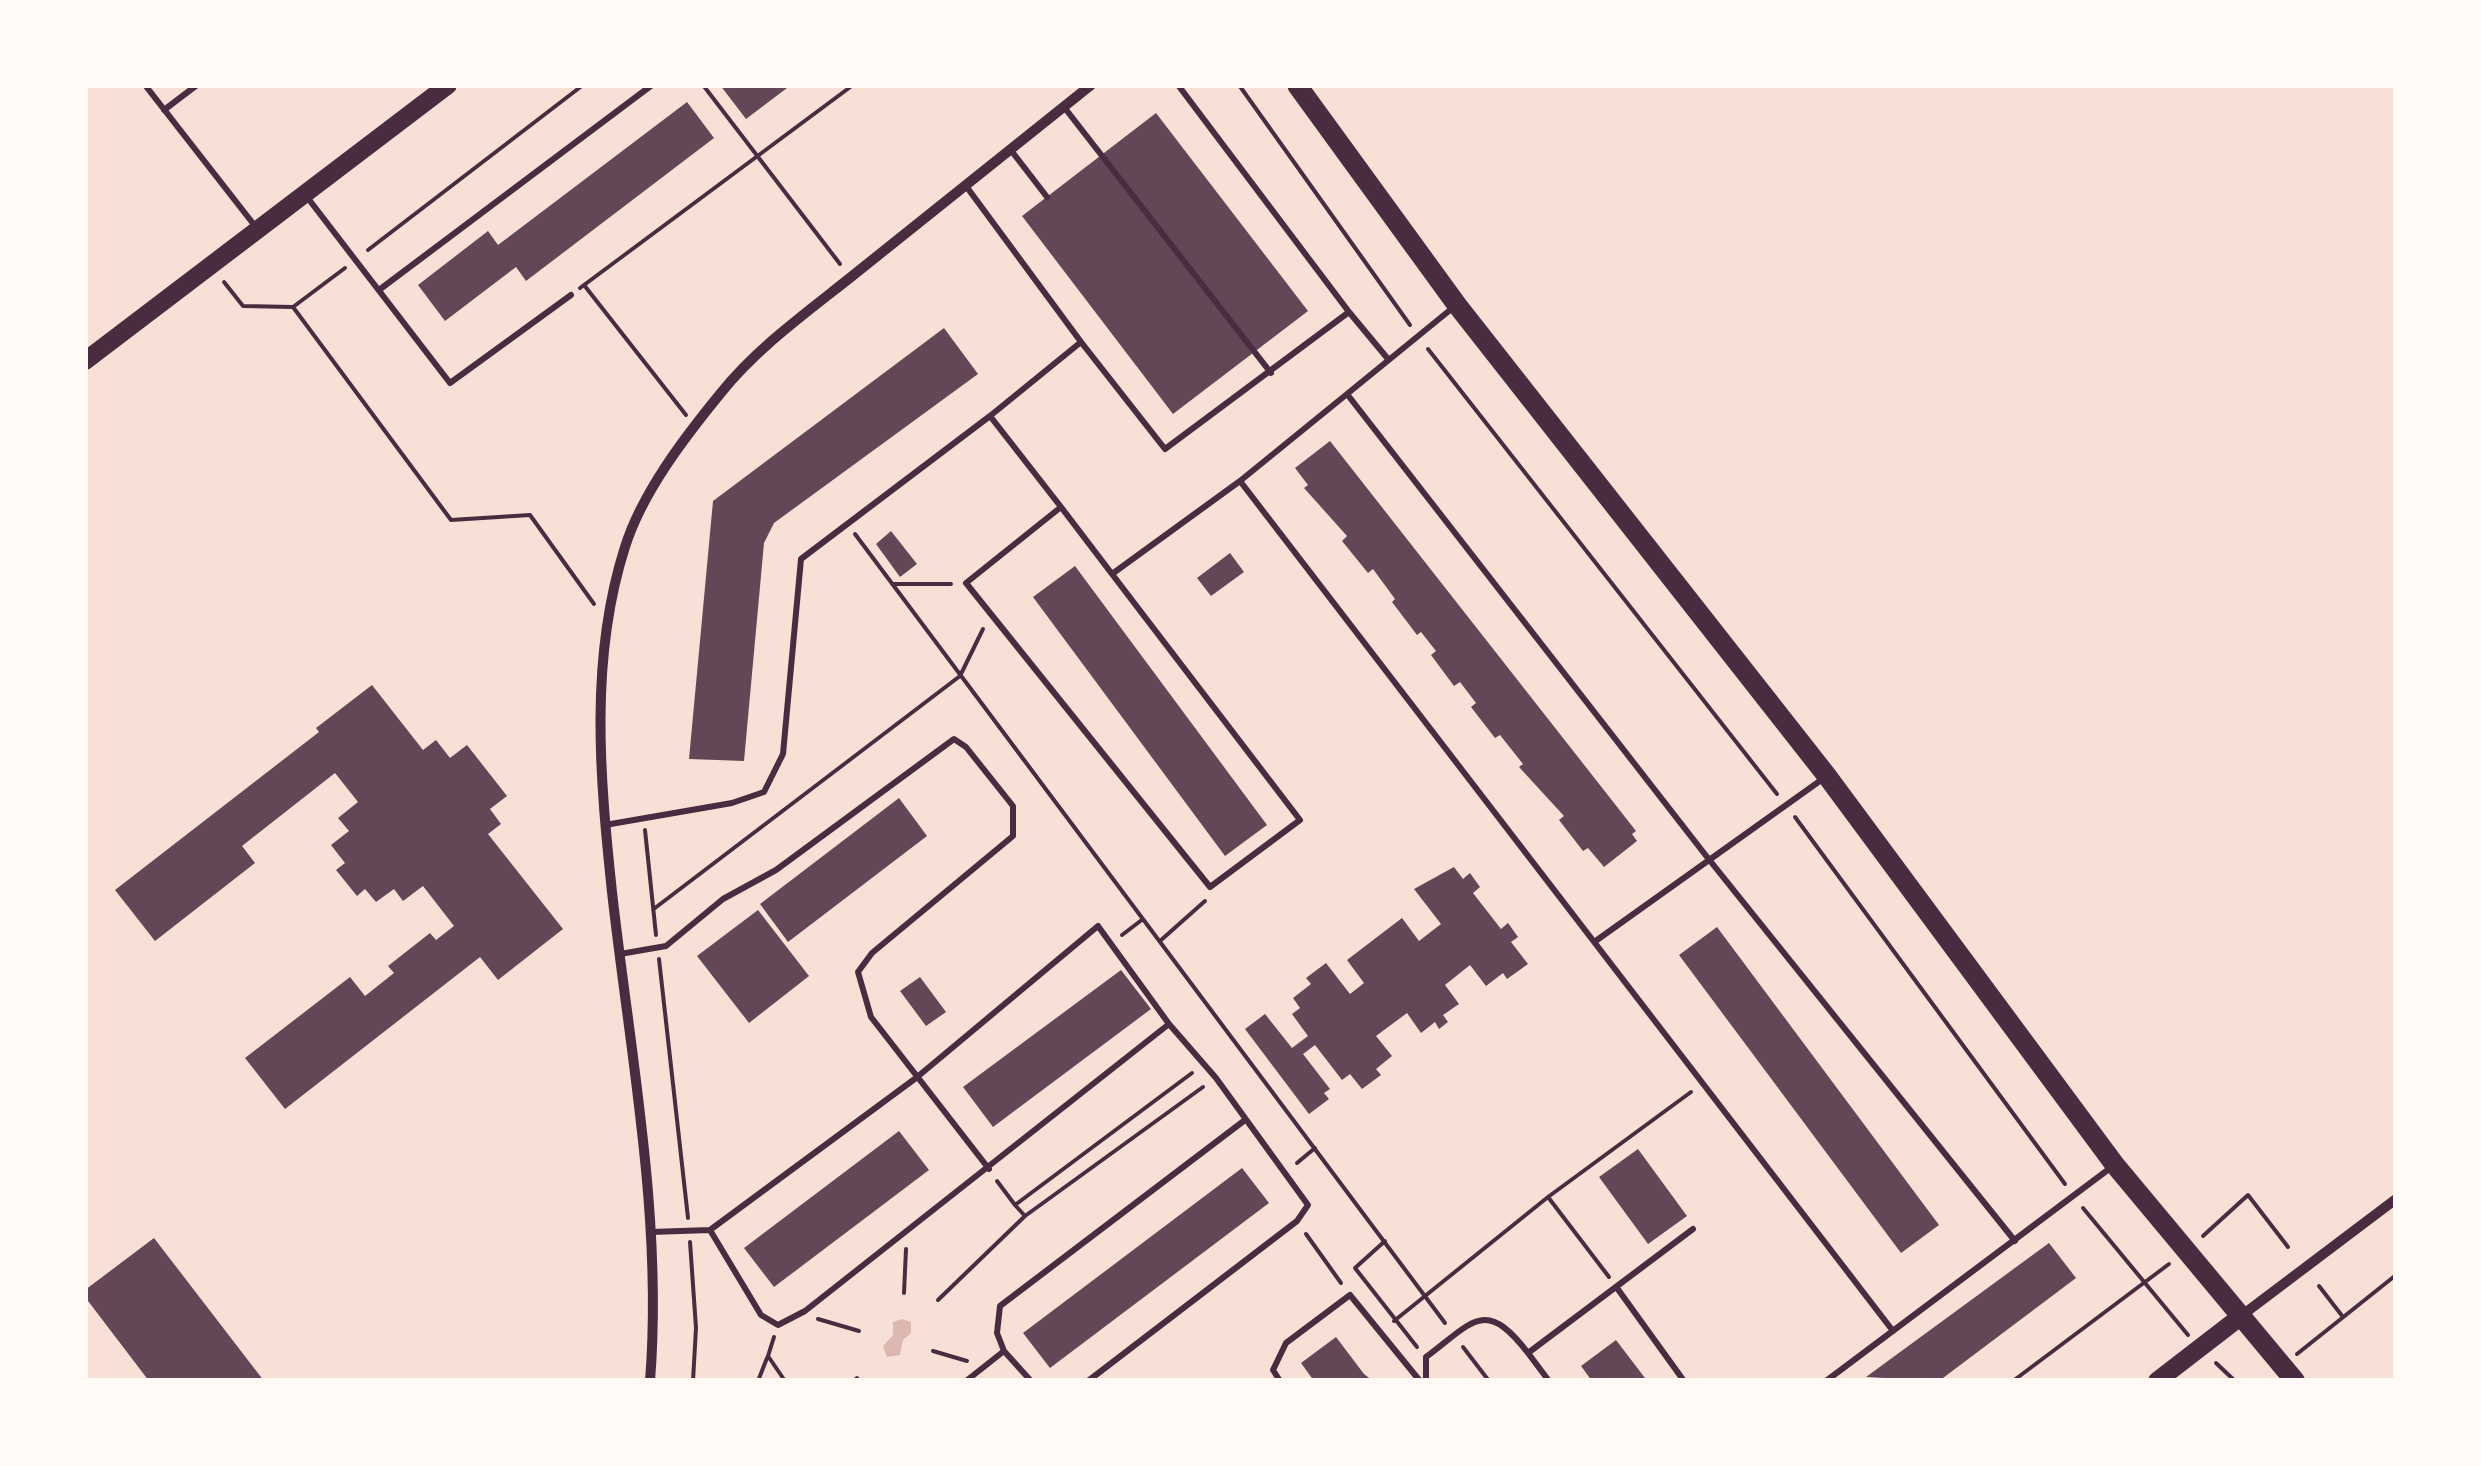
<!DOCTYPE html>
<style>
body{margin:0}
#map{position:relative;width:2481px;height:1466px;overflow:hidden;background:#f7e1d7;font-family:"DejaVu Sans",sans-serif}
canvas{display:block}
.frame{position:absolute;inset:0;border:88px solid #fffaf5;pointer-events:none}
</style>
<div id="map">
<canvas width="2481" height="1466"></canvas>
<div class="frame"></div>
</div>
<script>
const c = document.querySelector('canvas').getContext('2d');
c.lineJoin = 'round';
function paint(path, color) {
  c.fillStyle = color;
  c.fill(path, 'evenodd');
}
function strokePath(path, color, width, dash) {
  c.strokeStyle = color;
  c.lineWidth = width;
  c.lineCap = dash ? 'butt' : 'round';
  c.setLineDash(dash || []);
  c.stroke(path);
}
const water = new Path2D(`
 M902,1319L911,1322V1333L903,1340L900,1355L887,1357L883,1346L893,1335V1322Z`);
const building = new Path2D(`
 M720,85H791L746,119Z
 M687,102L714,138L526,281L516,267L445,321L418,285L488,231L498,245Z
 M1156,113L1308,311L1173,414L1022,216Z
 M944,328L978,374L774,523L764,543L744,761L689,759L713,501Z
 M1330,441L1636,831L1632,834L1637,841L1604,867L1588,848L1583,851L1559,820L1564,816L1519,767L1523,764L1500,735L1495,738L1471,707L1476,703L1460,682L1454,686L1431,655L1436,651L1421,632L1417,635L1392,602L1395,599L1373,569L1368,573L1342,541L1347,536L1304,488L1308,485L1295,468Z
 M891,531L917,564L900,577L876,544Z
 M1230,553L1244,572L1211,596L1197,578Z
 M1075,566L1267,825L1225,856L1033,597Z
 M372,685L423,750L436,740L450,758L467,745L507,796L490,809L501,824L488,834L563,929L498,980L480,957L285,1109L245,1058L350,977L365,996L394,973L388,966L430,933L436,940L454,926L423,886L403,901L394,889L376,902L365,889L357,896L336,870L345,863L331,845L349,831L338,818L358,802L335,773L242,846L255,863L155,941L115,890L319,732L316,728Z
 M899,798L927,836L788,942L760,904Z
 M1454,867L1463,879L1470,873L1480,887L1473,893L1501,929L1508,923L1518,937L1511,942L1528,964L1507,979L1503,973L1486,986L1470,965L1445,985L1459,1004L1443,1015L1448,1022L1439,1029L1435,1022L1421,1033L1407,1013L1376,1036L1392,1056L1376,1069L1381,1075L1362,1089L1350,1074L1342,1080L1315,1045L1303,1054L1330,1089L1324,1093L1329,1099L1309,1114L1245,1029L1265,1014L1292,1048L1308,1036L1292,1014L1300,1008L1293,998L1311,984L1306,978L1326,963L1350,994L1364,983L1347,960L1402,918L1419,941L1441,924L1414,889Z
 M758,910L809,976L749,1023L697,956Z
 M1717,927L1939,1225L1901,1253L1679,955Z
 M1121,970L1151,1009L993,1127L963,1087Z
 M920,977L946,1012L926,1026L900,991Z
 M899,1131L929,1170L774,1287L744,1248Z
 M1638,1149L1687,1216L1648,1244L1599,1177Z
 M1242,1168L1269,1203L1050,1368L1023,1333Z
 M154,1238L264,1381H149L85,1297V1290Z
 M2049,1243L2076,1278L1939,1381L1866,1377Z
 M1336,1337L1364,1374L1373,1381H1314L1301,1363Z
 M1616,1340L1645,1378L1651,1381H1592L1581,1366Z`);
const path = new Path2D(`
 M703,85L840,264
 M1239,85L1410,325
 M368,250L583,85
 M224,282L243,306L293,307L451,520L530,515L594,604
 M584,285L686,415
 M580,288L853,85
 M293,307L345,268
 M1428,349L1777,794
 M855,534L1445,1323
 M892,584H951
 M1795,817L2065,1184
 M645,830L656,935
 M655,908L960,676L983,629
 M1122,935L1143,919
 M1160,941L1205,901
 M659,959L688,1218
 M1297,1163L1315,1148
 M997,1181L1015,1205L1192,1073
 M1548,1197L1609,1277
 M2083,1208L2188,1335
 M1025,1216L1203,1087
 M1306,1234L1341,1283
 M2203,1236L2248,1195L2288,1247
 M1385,1241L1355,1268L1417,1347
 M690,1242L696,1328L693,1381
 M2319,1286L2343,1317
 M904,1293L906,1249
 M938,1300L1025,1216L1015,1205
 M818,1319L859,1331
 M1394,1321L1548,1197L1691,1092
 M774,1337L768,1356L785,1381
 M1463,1347L1489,1381
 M933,1351L967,1361
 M2297,1354L2396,1275
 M2216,1363L2235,1381
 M758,1381L767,1358
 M854,1381L857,1378
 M2013,1381L2169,1264`);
const service = new Path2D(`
 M145,85L255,226
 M1178,85L1349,312
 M85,98V111
 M1064,107L1271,373
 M164,110L197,85
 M1010,149L1047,197
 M966,186L1081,342
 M307,197L450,383L571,295
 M379,290L652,85
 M1455,306L1347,394L1707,857L2015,1241
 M1347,394L1240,481L1893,1331
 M1061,507L990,416L1081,342L1165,449L1349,312L1388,359
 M1112,574L1061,507L966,583L1210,887L1300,820L1112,574L1240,481
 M605,825L732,803L764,792L783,754L801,559L990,416
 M1597,940L1824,778
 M620,954L666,946L723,899L776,870L954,739L966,747L1013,806V836L872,953L858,972L871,1017L989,1169
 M651,1232L710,1230L916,1078L1098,926L1169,1024L805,1311L778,1325L761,1315L710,1230
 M1617,1288L1684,1381
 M1004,1351L997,1333L1000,1306L1245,1120
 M966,1381L1004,1351L1031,1381
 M1088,1381L1297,1221L1308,1205L1216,1078L1169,1024
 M1280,1381L1273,1370L1286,1343L1350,1295L1420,1381
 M1426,1381V1357C1473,1322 1485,1297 1528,1353
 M1549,1381L1528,1353L1693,1229
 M1826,1381L2113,1166`);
const minor = new Path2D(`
 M2241,1316L2396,1199
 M650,1381C663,1219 630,1053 612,892C600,778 589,659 625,547C642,493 684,438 720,394C759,345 813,308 861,269C938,207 1015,146 1091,85`);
const tertiary = new Path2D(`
 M85,361L448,85
 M2157,1381L2240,1317`);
const secondary = new Path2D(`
 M1297,85L1457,305L1827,776L2115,1165L2295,1381`);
paint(water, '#dcb8b0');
paint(building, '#644757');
strokePath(path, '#4a2c40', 4);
strokePath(service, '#4a2c40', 6);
strokePath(minor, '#4a2c40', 10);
strokePath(tertiary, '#4a2c40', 18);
strokePath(secondary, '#4a2c40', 20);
</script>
